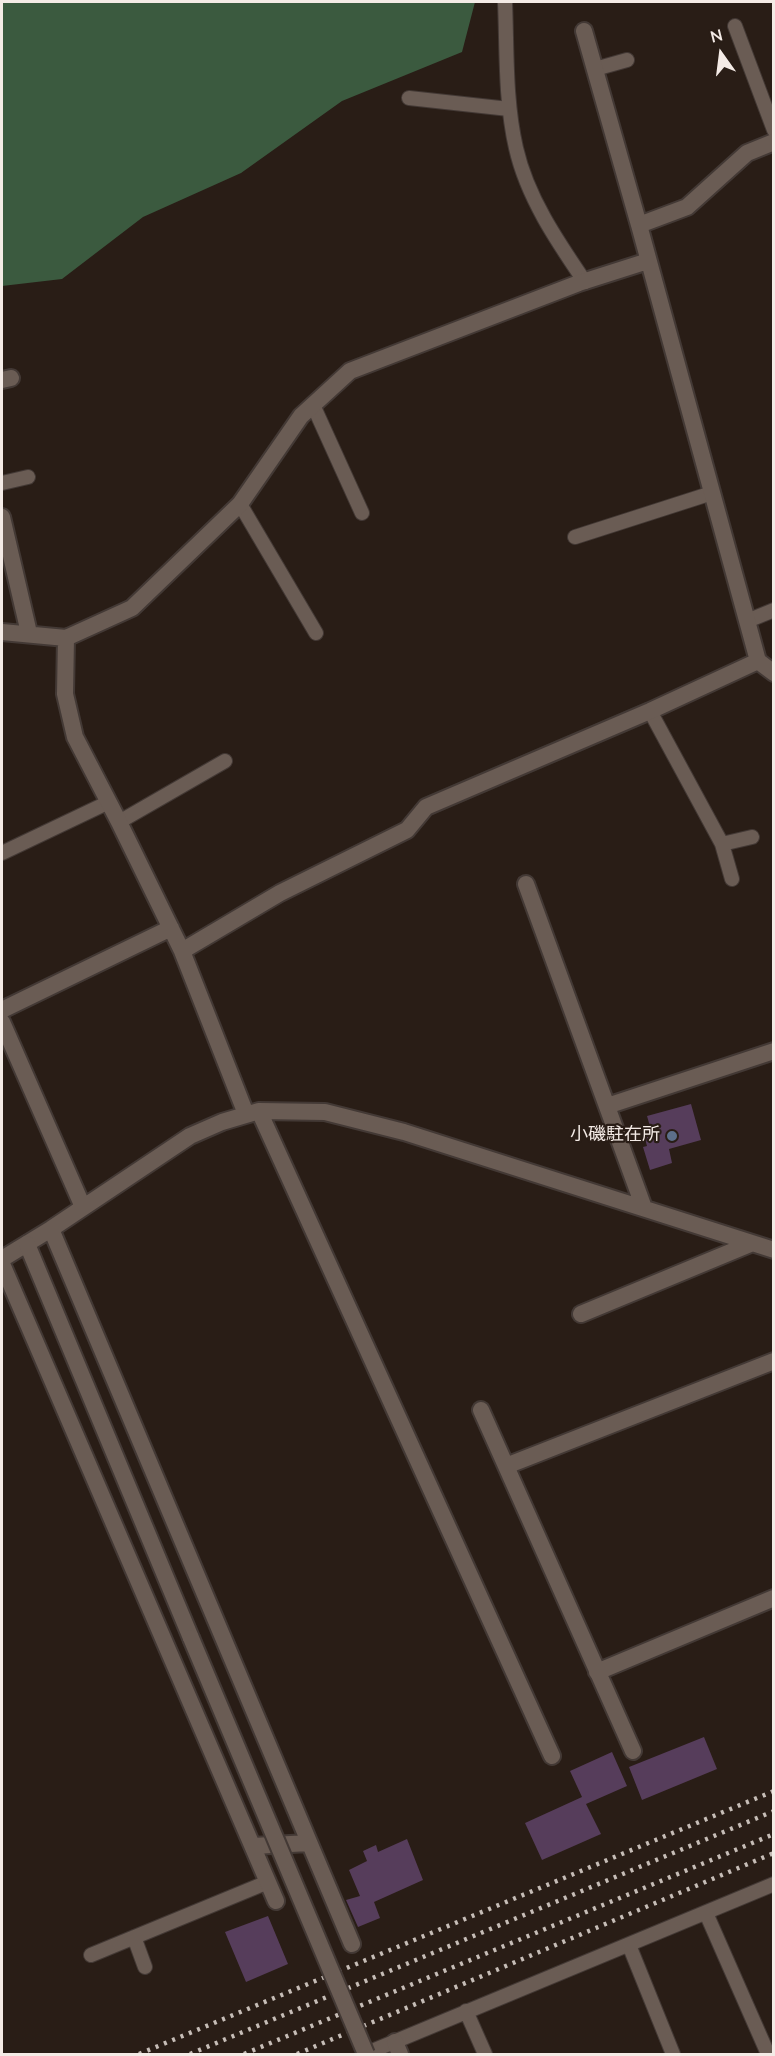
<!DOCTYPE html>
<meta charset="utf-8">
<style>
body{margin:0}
#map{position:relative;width:775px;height:2056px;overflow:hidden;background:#291d16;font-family:"Nunito Sans",sans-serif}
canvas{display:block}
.frame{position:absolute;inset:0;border:3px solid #f4ebe6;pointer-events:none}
.north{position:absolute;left:691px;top:24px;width:60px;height:60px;-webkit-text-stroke:4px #291d16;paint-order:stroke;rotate:346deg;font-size:16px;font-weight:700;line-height:24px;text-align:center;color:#f4ebe6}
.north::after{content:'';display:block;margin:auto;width:21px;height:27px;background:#f4ebe6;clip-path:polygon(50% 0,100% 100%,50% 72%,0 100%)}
</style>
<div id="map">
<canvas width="775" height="2056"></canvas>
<div class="frame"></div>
<div class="north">N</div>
</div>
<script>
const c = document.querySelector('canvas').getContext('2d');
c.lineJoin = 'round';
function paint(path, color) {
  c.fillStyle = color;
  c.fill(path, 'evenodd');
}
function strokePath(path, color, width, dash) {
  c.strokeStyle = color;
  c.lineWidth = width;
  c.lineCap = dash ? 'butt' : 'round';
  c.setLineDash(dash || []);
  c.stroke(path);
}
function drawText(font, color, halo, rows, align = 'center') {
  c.font = font + ' "Nunito Sans","Noto Sans JP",sans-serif';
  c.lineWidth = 4.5;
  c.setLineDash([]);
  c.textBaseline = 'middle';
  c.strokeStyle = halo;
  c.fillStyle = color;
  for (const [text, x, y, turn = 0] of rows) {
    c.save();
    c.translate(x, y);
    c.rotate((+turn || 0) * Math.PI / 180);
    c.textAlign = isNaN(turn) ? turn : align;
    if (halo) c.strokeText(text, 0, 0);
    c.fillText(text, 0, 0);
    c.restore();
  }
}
const forest = new Path2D(`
 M2,2H475L462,52L342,101L241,173L143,217L62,279L2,286Z`);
const building = new Path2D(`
 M691,1104L701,1140L669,1149L672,1163L650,1170L643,1147L647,1146L643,1132L651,1130L647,1116Z
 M704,1737L717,1769L642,1800L629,1767Z
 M612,1752L627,1786L586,1804L601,1834L542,1860L525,1823L582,1797L570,1771Z
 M407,1839L423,1880L374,1902L380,1918L358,1927L346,1900L360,1896L349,1870L367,1861L363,1851L376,1845L378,1852Z
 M268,1916L288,1964L246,1982L225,1932Z`);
const service = new Path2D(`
 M505,2C507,50 505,100 516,148C527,197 557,241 585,282
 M735,26L774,130
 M595,69L627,60
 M409,98L509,109
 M313,405L362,513
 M2,483L28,477
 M240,504L316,633
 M575,537L712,493
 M747,621L774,610
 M650,711L722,844L732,879
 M119,822L225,761
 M722,844L752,837
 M2,853L109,802
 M706,1913L768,2054
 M134,1937L145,1967
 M629,1945L673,2054
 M91,1955L268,1882
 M466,2011L485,2054
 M365,2054L774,1884`);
const minor = new Path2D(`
 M584,31L639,225
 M2,380L11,378
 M2,517L29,633
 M2,632L66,638
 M758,661L639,225L687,207L747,153L774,142
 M526,884L644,1208
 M182,951L119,822L75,737L65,694L66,638L132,608L240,504L301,416L350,371L579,283L648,261
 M2,1010L171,928
 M2,1022L83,1207
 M607,1106L774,1051
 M259,1111L552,1756
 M246,1114L182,951L280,893L407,830L426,807L650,711L758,661L774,673
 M51,1229L352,1944
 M2,1259L51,1229L190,1136L222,1122L259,1111L325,1112L404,1132L774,1250
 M2,1264L276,1901
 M581,1314L750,1244
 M481,1410L633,1751
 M506,1466L774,1361
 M597,1672L774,1598
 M253,1846L309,1843
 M395,2042L400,2054`);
const tertiary = new Path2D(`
 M27,1244L191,1638`);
const rail = new Path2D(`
 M139,2054L774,1791
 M190,2054L774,1811
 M244,2054L774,1834
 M297,2054L774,1853`);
const tertiaryBridge = new Path2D(`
 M191,1638L366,2054`);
const markers = [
 [672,1136,6,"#5c6f8a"]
];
const poiNames = [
 ["小磯駐在所",660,1136]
];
paint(forest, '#3b5a3f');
paint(building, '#563d5b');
strokePath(service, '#433935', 16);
strokePath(minor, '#433935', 20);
strokePath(tertiary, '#433935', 20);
strokePath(service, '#6a5c54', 14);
strokePath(minor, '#6a5c54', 16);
strokePath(tertiary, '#6a5c54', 16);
strokePath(rail, '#c6bdb7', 4.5, [3, 6]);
strokePath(tertiaryBridge, '#433935', 20, []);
strokePath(tertiaryBridge, '#6a5c54', 16);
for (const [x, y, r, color] of markers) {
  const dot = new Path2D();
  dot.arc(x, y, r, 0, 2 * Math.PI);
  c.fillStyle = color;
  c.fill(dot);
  strokePath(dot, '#291d16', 2);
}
drawText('18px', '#f4ebe6', '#291d16', poiNames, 'right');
</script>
